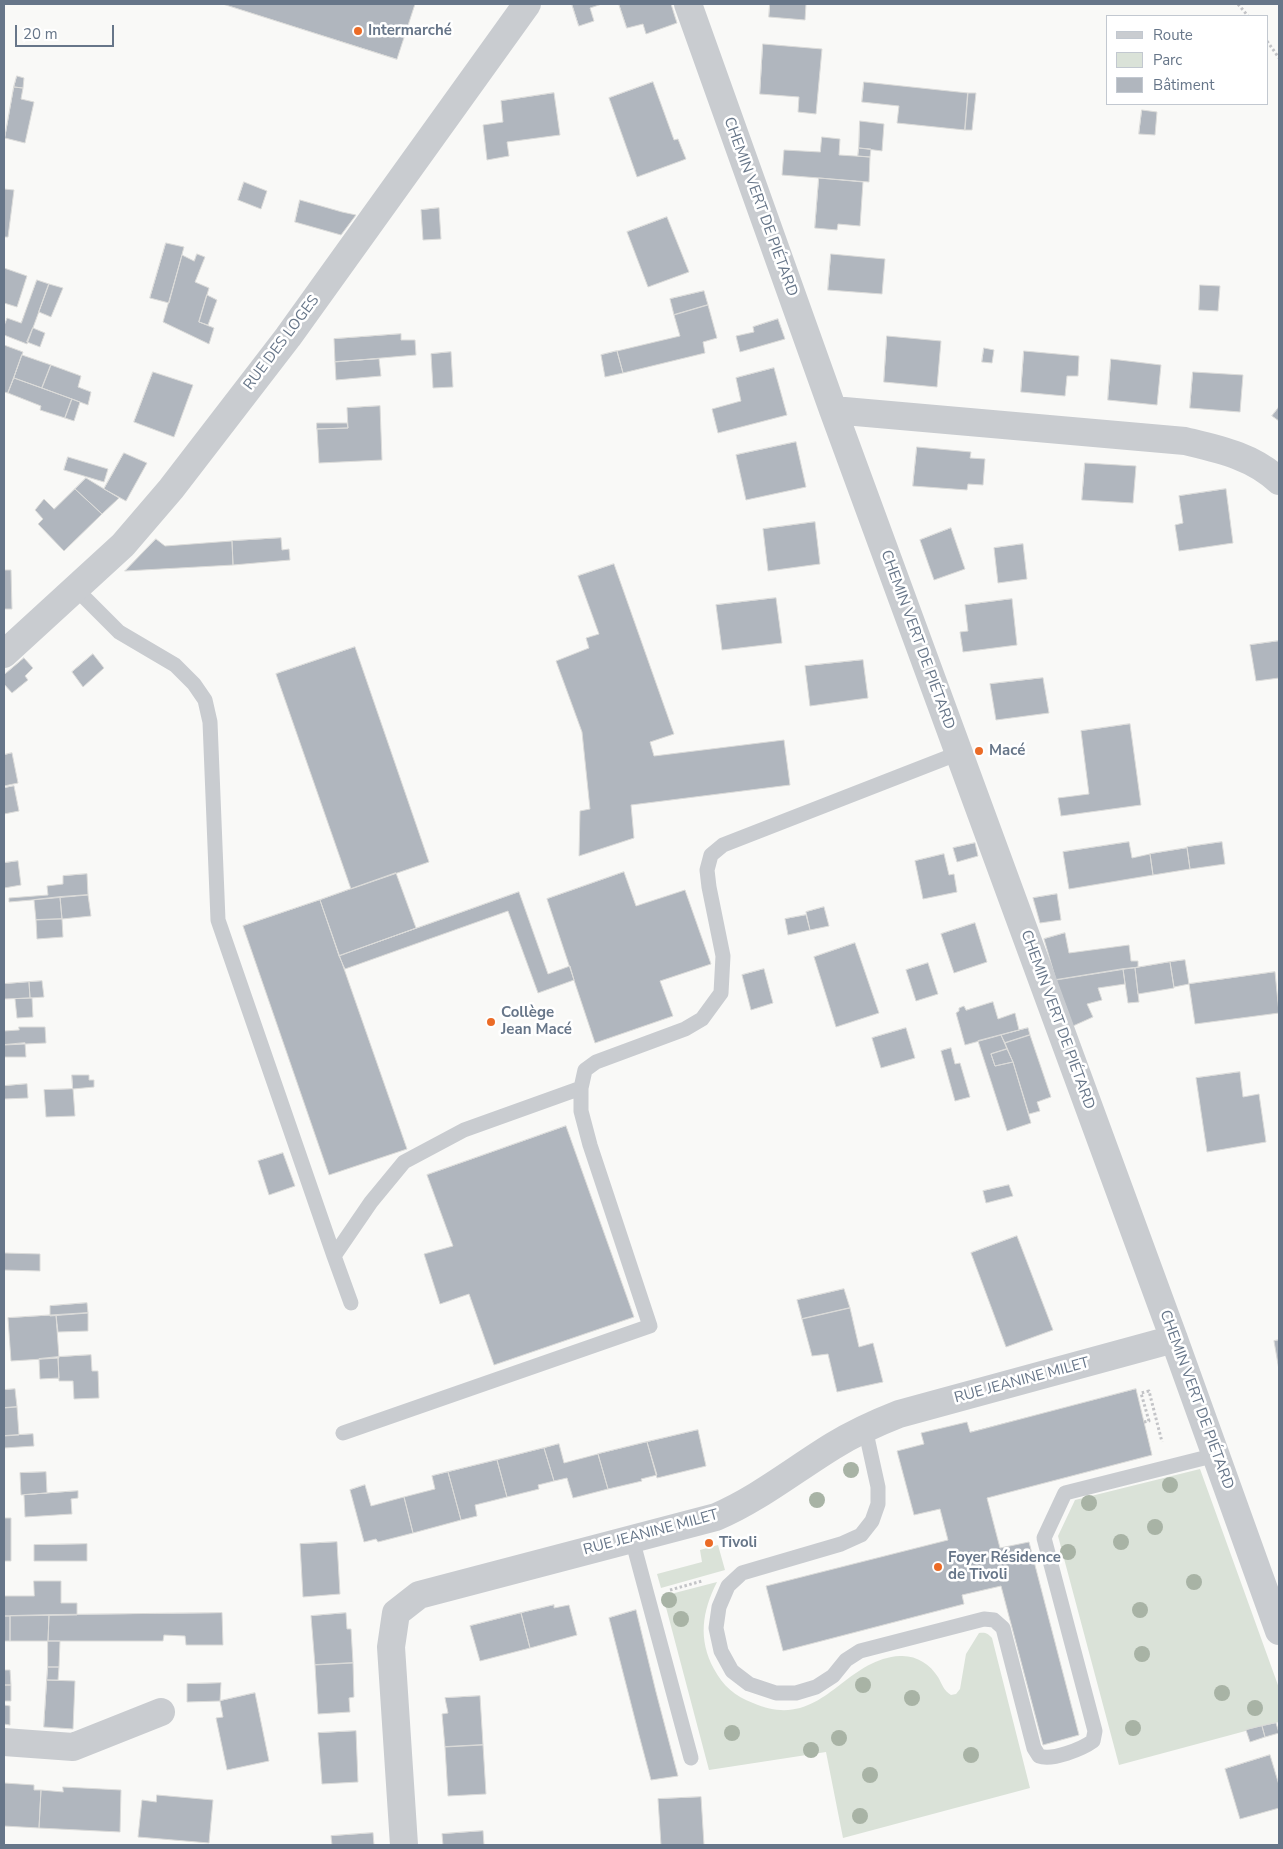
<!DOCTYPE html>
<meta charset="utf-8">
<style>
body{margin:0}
#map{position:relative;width:1283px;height:1849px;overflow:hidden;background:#f9f9f7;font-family:"Nunito Sans",sans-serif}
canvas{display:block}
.frame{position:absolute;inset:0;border:5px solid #677689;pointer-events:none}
.legend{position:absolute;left:1106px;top:15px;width:162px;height:90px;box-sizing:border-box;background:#fff;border:1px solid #c2c8d0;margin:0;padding:6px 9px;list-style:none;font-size:15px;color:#677689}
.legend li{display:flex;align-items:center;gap:10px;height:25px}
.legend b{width:25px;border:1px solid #c2c8d0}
.scale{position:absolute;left:15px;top:25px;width:99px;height:22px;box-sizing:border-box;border:2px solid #677689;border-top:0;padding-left:6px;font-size:15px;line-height:18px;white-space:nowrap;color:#677689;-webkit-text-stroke:4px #fff;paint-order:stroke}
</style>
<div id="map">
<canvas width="1283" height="1849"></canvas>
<div class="frame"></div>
<ul class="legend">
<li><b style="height:6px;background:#c9ccd0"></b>Route</li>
<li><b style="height:14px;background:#dae2d8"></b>Parc</li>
<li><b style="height:14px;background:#b0b6be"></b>Bâtiment</li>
</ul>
<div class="scale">20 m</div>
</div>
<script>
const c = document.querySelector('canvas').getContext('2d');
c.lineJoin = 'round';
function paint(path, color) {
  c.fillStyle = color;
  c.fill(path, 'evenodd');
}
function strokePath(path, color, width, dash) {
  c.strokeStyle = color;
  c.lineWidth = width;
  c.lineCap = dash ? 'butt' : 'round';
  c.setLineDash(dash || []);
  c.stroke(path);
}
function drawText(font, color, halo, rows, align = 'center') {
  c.font = font + ' "Nunito Sans",sans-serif';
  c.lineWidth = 5;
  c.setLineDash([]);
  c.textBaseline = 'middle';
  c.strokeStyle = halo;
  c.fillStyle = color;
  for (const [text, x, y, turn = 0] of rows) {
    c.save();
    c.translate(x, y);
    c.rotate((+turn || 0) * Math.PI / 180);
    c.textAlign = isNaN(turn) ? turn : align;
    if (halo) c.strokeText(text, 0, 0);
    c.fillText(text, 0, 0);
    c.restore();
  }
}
const green = new Path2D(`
 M1200,1469L1279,1688V1722L1119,1765L1058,1536L1075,1500Z
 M718,1545L725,1570L661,1588L657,1574L702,1562L700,1550Z
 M717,1582C702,1612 698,1639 714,1669C723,1686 735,1696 753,1703C822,1733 842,1659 900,1656C916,1655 930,1664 938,1677C942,1684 944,1691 951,1695L956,1694L960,1689L966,1654L979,1633C985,1632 988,1633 992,1638L1030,1788L843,1838L826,1752L709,1770L663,1596Z`);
const building = new Path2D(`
 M223,4H415L397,59Z
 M572,4H602L590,8L594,21L579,26Z
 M619,4H671L677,23L646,34L643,24L627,28Z
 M770,4H806L805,20L769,17Z
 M763,44L822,49L816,114L798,112L799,97L760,94Z
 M17,76L24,78L23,88L14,87Z
 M653,82L674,140L678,139L686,159L637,177L609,98Z
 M864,82L968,93L965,130L897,123L899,106L862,102Z
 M14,87L23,88L21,99L34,102L25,143L5,138Z
 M554,93L560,135L507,142L509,156L487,160L483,125L503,122L501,101Z
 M968,93H976L972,130H965Z
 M1142,110L1157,112L1155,135L1139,134Z
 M860,121L884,124L882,151L859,148Z
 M822,137L840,139L839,155L870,157L869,182L782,175L784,150L820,152Z
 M859,148L871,149L870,157L858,156Z
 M819,178L863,182L860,226L838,224L837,230L815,228Z
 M244,182L267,191L261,209L238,200Z
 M4,189L14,190L8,237H4Z
 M300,200L342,212L356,215L341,235L295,222Z
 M439,208L441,239L423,240L421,210Z
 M667,217L689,272L648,287L627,232Z
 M166,243L184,247L169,303L150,298Z
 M197,254L205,257L195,282L209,288L199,322L214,328L209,344L163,322L182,255L194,261Z
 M831,254L885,259L882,294L828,290Z
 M4,268L27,276L17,307L4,303Z
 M37,280L49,284L27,344L4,335V326L7,318L21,323Z
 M49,284L63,288L51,317L39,312Z
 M1200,285L1220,286L1218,311L1199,310Z
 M704,291L708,305L674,315L670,299Z
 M207,295L217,300L208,325L199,322Z
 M708,305L717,338L703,342L705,353L623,373L617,351L680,336L674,315Z
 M778,319L785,339L740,352L736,336L754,332L753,327Z
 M33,328L45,333L40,347L27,342Z
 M401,334V340H415L416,355L335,362L334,339Z
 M887,336L941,341L937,387L884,382Z
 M4,345L23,352L8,393L4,392Z
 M984,348L994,350L992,363L982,362Z
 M617,351L623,373L605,377L601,355Z
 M1024,351L1079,356L1078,376H1067L1065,396L1021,392Z
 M451,352L453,387L433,388L431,354Z
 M22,355L51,365L42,388L14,378Z
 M379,359L381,376L336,380L335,362Z
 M1111,359L1161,365L1157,405L1108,400Z
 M51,365L81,376L78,387L91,392L88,405L42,388Z
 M774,368L787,415L718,433L712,409L741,401L736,378Z
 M153,372L193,385L174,437L134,422Z
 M1193,372L1243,375L1240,412L1190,408Z
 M14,378L72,399L65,418L40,410L41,406L8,393Z
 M72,399L80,402L74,421L65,418Z
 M380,406L382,460L319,463L317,429L348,428L347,408Z
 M1279,407V421L1272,416Z
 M317,423H347L348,428L317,429Z
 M796,442L806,487L746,500L736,455Z
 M917,447L971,452L970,458L985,459L983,485L968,484L967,490L913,486Z
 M124,453L147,463L126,501L104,489Z
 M68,457L108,469L104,482L64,470Z
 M1085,463L1136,466L1133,503L1082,500Z
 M86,478L119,498L102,514L75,489Z
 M75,489L102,514L64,551L38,524L43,519L35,510L44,499L54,509Z
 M1226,489L1233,543L1179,551L1175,525L1183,523L1179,496Z
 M815,522L820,564L768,571L763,529Z
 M951,528L965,569L934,580L920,540Z
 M281,538L282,550L289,549L290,560L233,565L232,541Z
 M156,539L165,546L232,541L233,565L125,571Z
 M1023,544L1027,579L998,583L994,548Z
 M614,564L674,734L650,742L654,756L784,740L790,785L631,805L634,838L579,856L580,811L590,809L582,732L556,661L589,648L586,638L599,634L578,576Z
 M4,570H11L12,609H4Z
 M776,598L782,643L722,650L716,605Z
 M1012,599L1017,645L963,652L960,632L968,631L965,605Z
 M1279,641V678L1256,681L1250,645Z
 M355,647L429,862L351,889L276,674Z
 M93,654L104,668L83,687L72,672Z
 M24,658L33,668L25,676L28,680L12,693L4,684V675Z
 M863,660L868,698L810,706L805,666Z
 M1043,678L1049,713L996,720L990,684Z
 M1130,724L1141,805L1061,816L1058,798L1089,794L1081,731Z
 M12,753L18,783L4,786V755Z
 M14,786L19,811L4,814V788Z
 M1129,842L1132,858L1150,854L1153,875L1069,889L1063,852Z
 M1222,842L1225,864L1190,869L1187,847Z
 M975,843L978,856L957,862L953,848Z
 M1187,848L1190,869L1153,875L1150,854Z
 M944,854L949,875L954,874L957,892L923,899L915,861Z
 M18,861L21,885L4,888V863Z
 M624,872L636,906L685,890L711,964L660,981L673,1016L595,1043L547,899Z
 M396,873L416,928L339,956L320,900Z
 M87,874L88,895L9,902V898L48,895L47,886L63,884V876Z
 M519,892L548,974L570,966L574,980L538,993L508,911L345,969L339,956Z
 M1057,894L1061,920L1040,923L1033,898Z
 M88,895L91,916L62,919L60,897Z
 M60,897L62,919L36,920L34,900Z
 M320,900L407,1149L329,1175L243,926Z
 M824,907L829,926L810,930L806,912Z
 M806,915L810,930L788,935L785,919Z
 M62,919L63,937L37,939L36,920Z
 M975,923L987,962L954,973L941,934Z
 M1065,933L1069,953L1129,945L1131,961H1138V967L1056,980L1044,939Z
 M855,943L879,1013L836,1027L814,957Z
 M1185,960L1189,984L1174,987L1170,962Z
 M1170,962L1174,988L1138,994L1135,968Z
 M928,963L938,994L916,1001L906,970Z
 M1135,968L1139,1002L1128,1003L1123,969Z
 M764,969L773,1003L751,1010L742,975Z
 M1123,969L1125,984L1098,988L1102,1000L1087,1004L1093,1017L1073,1026L1056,980Z
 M1275,972L1279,1013L1195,1024L1189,984Z
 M42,981L44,997L30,998L29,982Z
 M29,982L30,998L4,999V984Z
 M30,998H32L33,1017L17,1018L15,999Z
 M993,1002L998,1019L1015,1013L1019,1030L965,1045L956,1013L959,1011V1008L964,1006L966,1010Z
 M19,1027H45L46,1043L4,1045V1031L19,1030Z
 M906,1028L915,1058L881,1068L872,1038Z
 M1028,1028L1030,1035L1005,1043L1001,1035Z
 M1001,1035L1007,1049L991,1054L995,1066L1013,1062L1031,1123L1007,1131L978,1041Z
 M1030,1035L1051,1097L1037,1102L1040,1111L1029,1114L1013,1062L1005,1043Z
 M25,1043L26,1057H4V1045Z
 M951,1048L955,1064L960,1063L970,1097L955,1101L941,1051Z
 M1007,1049L1013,1062L995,1066L991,1054Z
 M1240,1072L1243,1097L1259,1094L1266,1142L1207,1152L1196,1078Z
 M72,1075H89V1080H94V1087L73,1089Z
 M27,1084L28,1098L4,1099V1086Z
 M73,1089L75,1116L46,1117L44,1090Z
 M566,1126L634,1317L494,1365L469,1294L440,1304L424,1254L453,1246L427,1175Z
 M283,1153L295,1186L269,1195L258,1161Z
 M1009,1185L1013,1196L986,1203L983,1191Z
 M1017,1236L1053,1330L1006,1347L971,1253Z
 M4,1253L40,1254V1271L4,1270Z
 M844,1289L850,1308L802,1319L797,1300Z
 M87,1303L88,1313L50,1316V1306Z
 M850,1308L859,1347L873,1343L883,1382L837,1392L828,1354L812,1356L802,1319Z
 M88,1313V1331L58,1332L56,1315Z
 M56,1315L59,1358L11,1361L8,1318Z
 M1279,1340V1370L1274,1341Z
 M91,1355L92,1371H98L99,1398L74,1399L73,1381H59L58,1357Z
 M58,1357L59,1378L40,1379L39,1359Z
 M15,1389L17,1407L4,1408V1390Z
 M1136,1389L1152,1455L987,1498L1000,1548L1029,1542L1079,1735L1043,1745L1001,1586L962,1595L964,1604L783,1651L766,1586L948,1540L940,1509L914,1515L897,1451L924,1444L921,1433L967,1422L970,1432Z
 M17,1407L19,1435L4,1436V1408Z
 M698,1430L706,1466L657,1478L647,1442Z
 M33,1434L34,1446L4,1448V1436Z
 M647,1442L657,1475L641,1479L642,1481L608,1489L598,1454Z
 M559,1444L564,1463L598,1454L608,1489L573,1498L567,1478L554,1481L544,1448Z
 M544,1448L554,1481L538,1485L539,1489L507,1497L497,1460Z
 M497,1460L507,1497L475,1505L477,1516L461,1520L448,1472Z
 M46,1472L47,1493L21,1495L20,1473Z
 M448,1472L461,1520L413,1533L404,1497L435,1489L432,1476Z
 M365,1485L371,1506L404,1497L413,1533L378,1542L376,1539L364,1542L350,1490Z
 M78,1491V1498L71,1499L72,1514L25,1517L24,1495Z
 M4,1518H11V1561H4Z
 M337,1542L340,1594L303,1597L300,1544Z
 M87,1544V1561H34V1545Z
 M34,1581H61V1603H77V1615L4,1616V1596H34Z
 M554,1605V1608L569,1605L577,1635L530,1648L521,1613Z
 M636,1610L656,1692L678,1776L651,1780L639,1735L609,1618Z
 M222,1613L223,1645H186L185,1636L164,1635L163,1641H48L49,1615Z
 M346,1613L347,1629H351L353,1663L315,1665L311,1616Z
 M521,1613L530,1648L480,1661L470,1626Z
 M49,1615L48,1641H10V1616Z
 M4,1616H10V1641H4Z
 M48,1641H60L59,1667H48Z
 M353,1663L354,1697L349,1698L350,1712L318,1714L315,1665Z
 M48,1667H59L58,1680H47Z
 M4,1670H10L11,1685H4Z
 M47,1680L75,1681L73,1729L44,1727Z
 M221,1683L220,1701L187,1702V1684Z
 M4,1685H11V1701H4Z
 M255,1693L269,1761L227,1770L216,1718L223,1717L220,1701Z
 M480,1696L483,1745L445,1747L442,1714L448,1713L445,1698Z
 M4,1705L10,1706V1725L4,1724Z
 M1276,1723L1279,1733L1265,1737L1262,1726Z
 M1262,1726L1265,1737L1250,1742L1246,1730Z
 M356,1731L358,1782L322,1784L318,1733Z
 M483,1745L486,1794L448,1796L445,1747Z
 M1270,1755L1279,1785V1808L1240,1819L1225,1769Z
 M4,1783L34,1785V1790H41L39,1828L4,1826Z
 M63,1787L121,1790L120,1832L39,1828L41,1790L63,1792Z
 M157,1795L213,1800L209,1843L138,1837L142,1800L156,1802Z
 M701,1797L704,1845H661L658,1799Z
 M483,1831L484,1845H443L442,1834Z
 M373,1833L374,1845H332L331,1836Z`);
const path = new Path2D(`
 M1238,4L1248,16
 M1267,41L1279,58
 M1144,1422L1149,1421L1141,1393L1149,1391L1162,1442
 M670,1590L702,1581`);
const lane = new Path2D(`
 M76,589L119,632L175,665L194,684L205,700L210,722L218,920L334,1256
 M351,1303L334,1256L371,1202L404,1162L464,1130L581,1088
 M865,1428L878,1487V1504L872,1521L861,1535L841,1544L742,1573L728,1586L719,1607L716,1628L721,1651L732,1671L749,1684L776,1693H796L816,1687L833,1676L846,1660L860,1651L984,1619L994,1620L1003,1628L1034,1748L1039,1756C1052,1761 1082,1749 1093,1741L1095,1731L1044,1538L1065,1493L1216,1455
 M343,1433L650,1326L590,1145L581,1111V1088L585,1070L596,1062L685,1029L702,1019L721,993L723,956L709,887L707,870L711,855L723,845L959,753
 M632,1539L691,1758`);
const street = new Path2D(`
 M688,4L833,410L1174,1339L1279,1631
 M833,410L1185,441C1218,449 1253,456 1279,481
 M4,654L123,545L171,489L288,337L527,4
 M4,1742L73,1747L161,1712
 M404,1845L391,1647L396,1613L419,1595L716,1517C758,1499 794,1470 833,1446C854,1433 876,1423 899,1414L1174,1339`);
const trees = [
 [851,1470],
 [1170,1485],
 [817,1500],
 [1089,1503],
 [1155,1527],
 [1121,1542],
 [1068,1552],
 [1194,1582],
 [669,1600],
 [1140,1610],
 [681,1619],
 [1142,1654],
 [863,1685],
 [1222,1693],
 [912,1698],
 [1255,1708],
 [1133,1728],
 [732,1733],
 [839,1738],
 [811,1750],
 [971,1755],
 [870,1775],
 [860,1816]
];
const markers = [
 [358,31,5,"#eb6b26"],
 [979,751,5,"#eb6b26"],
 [491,1022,5,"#eb6b26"],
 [709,1543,5,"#eb6b26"],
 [938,1567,5,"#eb6b26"]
];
const poiNames = [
 ["Intermarché",368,31],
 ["Macé",989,751],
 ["Collège",501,1013],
 ["Jean Macé",501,1030],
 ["Tivoli",719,1543],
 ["Foyer Résidence",948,1558],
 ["de Tivoli",948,1575]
];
const streetNames = [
 ["CHEMIN VERT DE PIÉTARD",760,207,70],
 ["RUE DES LOGES",282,343,-53],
 ["CHEMIN VERT DE PIÉTARD",917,640,70],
 ["CHEMIN VERT DE PIÉTARD",1057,1020,70],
 ["RUE JEANINE MILET",1022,1381,-15],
 ["CHEMIN VERT DE PIÉTARD",1196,1400,70],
 ["RUE JEANINE MILET",651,1533,-15]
];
paint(green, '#dae2d8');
paint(building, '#b0b6be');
strokePath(building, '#dbdbd9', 1);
strokePath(path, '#c3c4c7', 3, [2.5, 2.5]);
strokePath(lane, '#c9ccd0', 15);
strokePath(street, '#c9ccd0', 28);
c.fillStyle = '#a8b3a5';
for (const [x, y] of trees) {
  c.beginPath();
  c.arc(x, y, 8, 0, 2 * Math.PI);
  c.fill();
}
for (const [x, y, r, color] of markers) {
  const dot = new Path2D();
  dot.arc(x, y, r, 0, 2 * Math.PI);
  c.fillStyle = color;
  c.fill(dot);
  strokePath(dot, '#fff', 2);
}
drawText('bold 15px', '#677689', '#fff', poiNames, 'left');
drawText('15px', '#677689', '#fff', streetNames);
</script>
